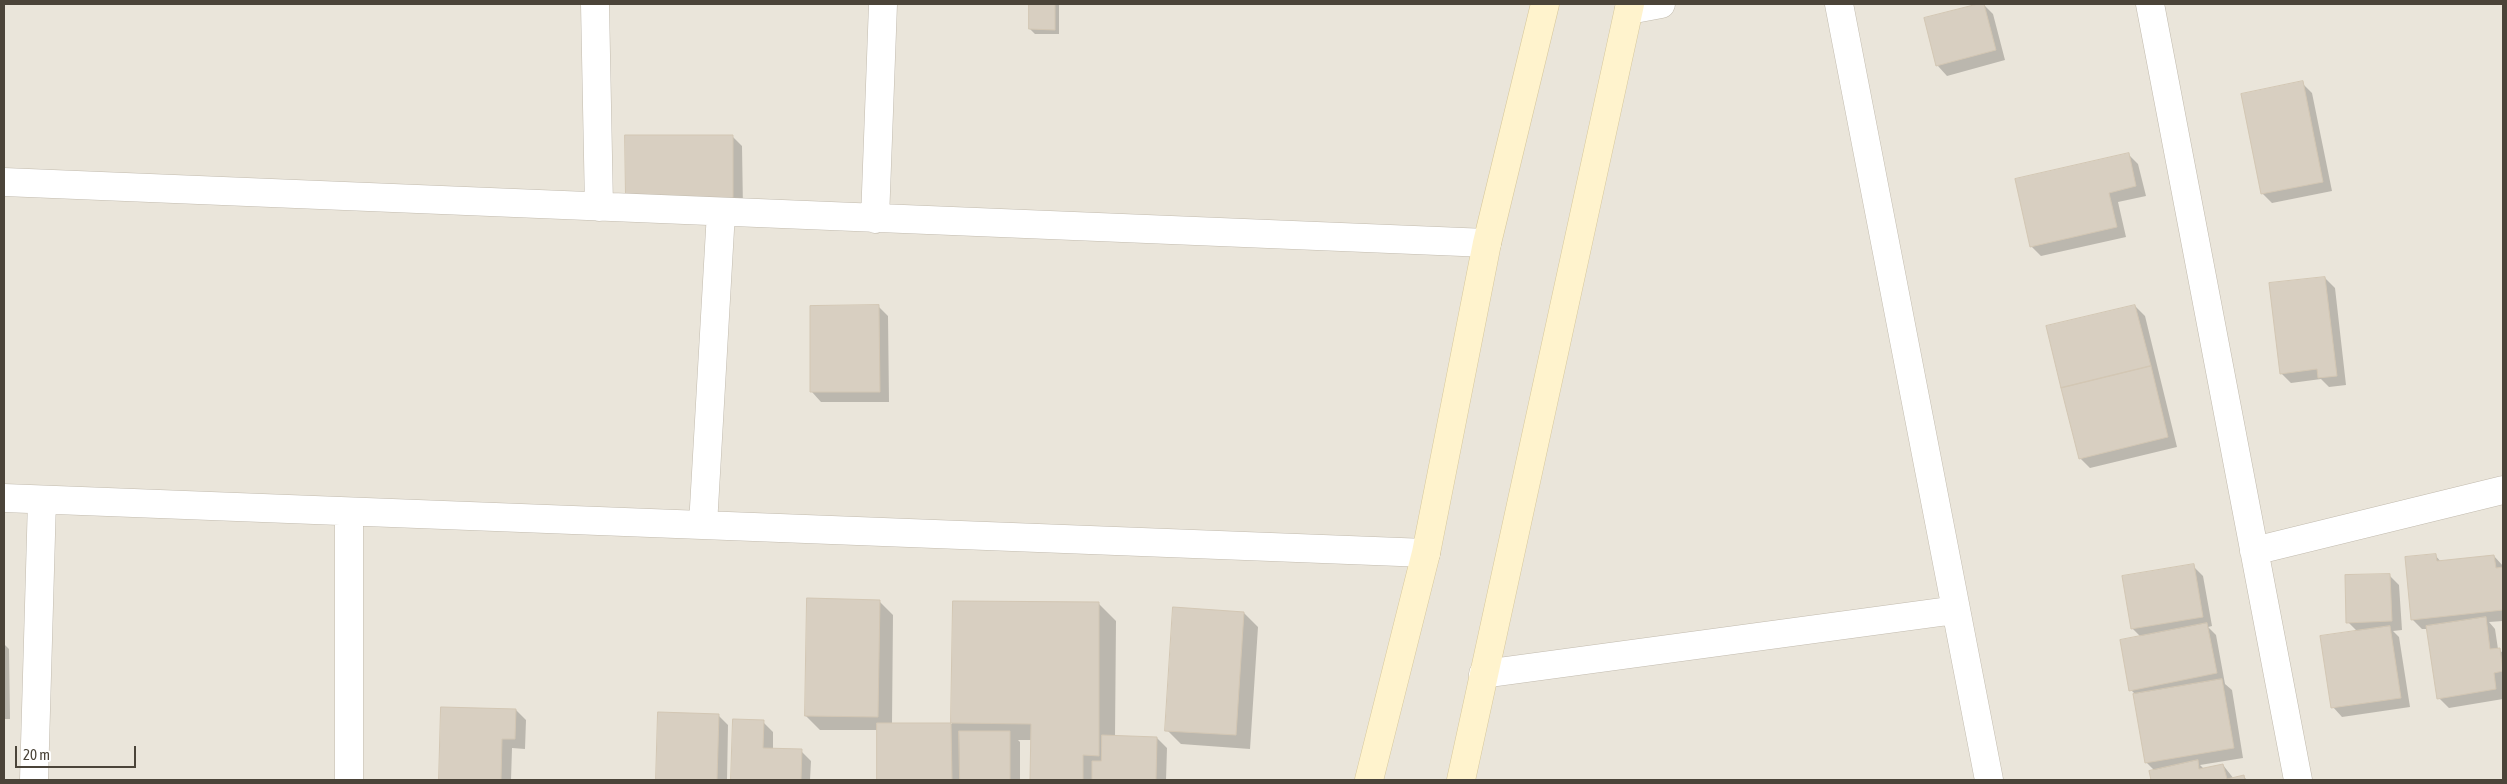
<!DOCTYPE html>
<style>
body{margin:0}
#map{position:relative;width:2507px;height:784px;overflow:hidden;background:#f6f3ec;font-family:"Asap Condensed",sans-serif}
canvas{display:block}
.frame{position:absolute;inset:0;border:5px solid #4b4439;pointer-events:none}
.scale{position:absolute;left:15px;top:746px;width:121px;height:22px;box-sizing:border-box;border:2px solid #4b4439;border-top:0;padding-left:6px;font-size:15px;line-height:18px;white-space:nowrap;color:#4b4439;-webkit-text-stroke:4px #fff;paint-order:stroke}
</style>
<div id="map">
<canvas width="2507" height="784"></canvas>
<div class="frame"></div>
<div class="scale">20 m</div>
</div>
<script>
const c = document.querySelector('canvas').getContext('2d');
c.lineJoin = 'round';
function paint(path, color) {
  c.fillStyle = color;
  c.fill(path, 'evenodd');
}
function strokePath(path, color, width, dash) {
  c.strokeStyle = color;
  c.lineWidth = width;
  c.lineCap = dash ? 'butt' : 'round';
  c.setLineDash(dash || []);
  c.stroke(path);
}
const residential = new Path2D(`
 M4,4H2503V780H4Z`);
const shadow = new Path2D(`
 M1030,4H1059V34H1035L1030,29Z
 M1983,4L1993,14L2005,60L1947,76L1938,66L1925,19Z
 M2302,83L2312,93L2332,191L2272,203L2262,193Z
 M627,136H732L742,146L743,210Z
 M2128,154L2138,164L2146,196L2118,202L2126,237L2041,256L2031,246Z
 M2325,278L2335,288L2346,385L2329,387L2321,379L2291,383L2281,373Z
 M878,306L888,316L889,402H821L812,392Z
 M2135,306L2145,316L2177,447L2090,468L2080,458Z
 M2435,555L2441,562L2494,556L2503,566V621L2489,622L2495,629L2498,649L2503,653V699L2449,708L2439,698L2428,629H2422L2412,619Z
 M2193,566L2203,576L2212,626L2208,627L2216,635L2225,684L2232,690L2243,758L2200,765L2204,769L2223,765L2234,779L2244,777L2247,780H2152L2150,772L2155,771L2146,762L2135,694L2131,690L2141,637L2132,628Z
 M2389,575L2399,585L2402,630L2393,631L2399,637L2410,707L2342,717L2333,707L2358,632L2348,622Z
 M879,601L893,615L892,724H952L954,602L1099,604L1116,621L1115,737L1157,738L1167,748L1166,780H1031L1032,740H1018L1020,742V780H879V730H820L806,716Z
 M1244,613L1258,627L1250,749L1181,744L1167,730Z
 M4,644L9,649L10,719H4Z
 M442,708L516,710L526,720L525,749L512,748L511,780H440Z
 M659,713L718,715L728,725L727,780H657Z
 M734,721L763,722L773,732V750L801,751L811,761L810,780H733Z`);
const building = new Path2D(`
 M1029,4H1055V30L1029,29Z
 M1978,4H1984L1996,50L1936,66L1924,18Z
 M2303,81L2323,182L2261,194L2241,94Z
 M625,135H733V201L626,200Z
 M2129,153L2136,186L2109,193L2117,227L2030,247L2015,179Z
 M2325,277L2337,376L2318,378L2317,369L2280,374L2269,283Z
 M879,305L880,392H810V306Z
 M2135,305L2151,366L2061,388L2046,326Z
 M2151,366L2168,437L2079,459L2061,388Z
 M2436,554L2437,561L2494,555L2496,568L2503,567V610L2411,620L2405,557Z
 M2194,564L2203,617L2131,629L2122,576Z
 M2390,574L2392,621L2346,623L2345,575Z
 M807,598L880,600L878,717L805,716Z
 M953,601L1099,602V756L1083,755V780H1030L1031,724L951,723Z
 M1173,607L1244,612L1236,735L1165,731Z
 M2486,617L2490,649L2500,648L2503,671L2494,673L2496,689L2437,699L2426,626Z
 M2207,623L2217,673L2129,691L2120,640Z
 M2390,626L2401,698L2331,708L2320,636Z
 M2222,679L2234,748L2145,763L2133,694Z
 M441,707L516,709L515,739H502L501,780H439Z
 M658,712L719,714L717,780H656Z
 M733,719L764,720L763,748L802,749L801,780H731Z
 M877,723H951L952,780H877Z
 M959,731H1010V780H960Z
 M1102,735L1157,737L1156,780H1092V761H1101Z
 M2198,760L2199,769L2223,764L2227,779L2244,775L2245,780H2151L2149,771Z`);
const street = new Path2D(`
 M595,4L599,207
 M1839,4L1989,780
 M2150,4L2298,780
 M1629,10L1661,4
 M4,182L1487,243
 M875,219L883,4
 M4,498L1426,553
 M703,525L721,212
 M2254,551L2503,490
 M1483,674L1956,610
 M34,780L42,500
 M349,780V512`);
const secondary = new Path2D(`
 M1369,780L1426,553L1487,243L1545,4
 M1461,780L1630,4`);
paint(residential, '#eae5da');
paint(shadow, '#0003');
paint(building, '#d8cfc1');
strokePath(building, '#d3c7b4', 1);
strokePath(street, '#c2bbae', 29);
strokePath(secondary, '#d6c79b', 29);
strokePath(street, '#fff', 28);
strokePath(secondary, '#fff3cd', 28);
</script>
